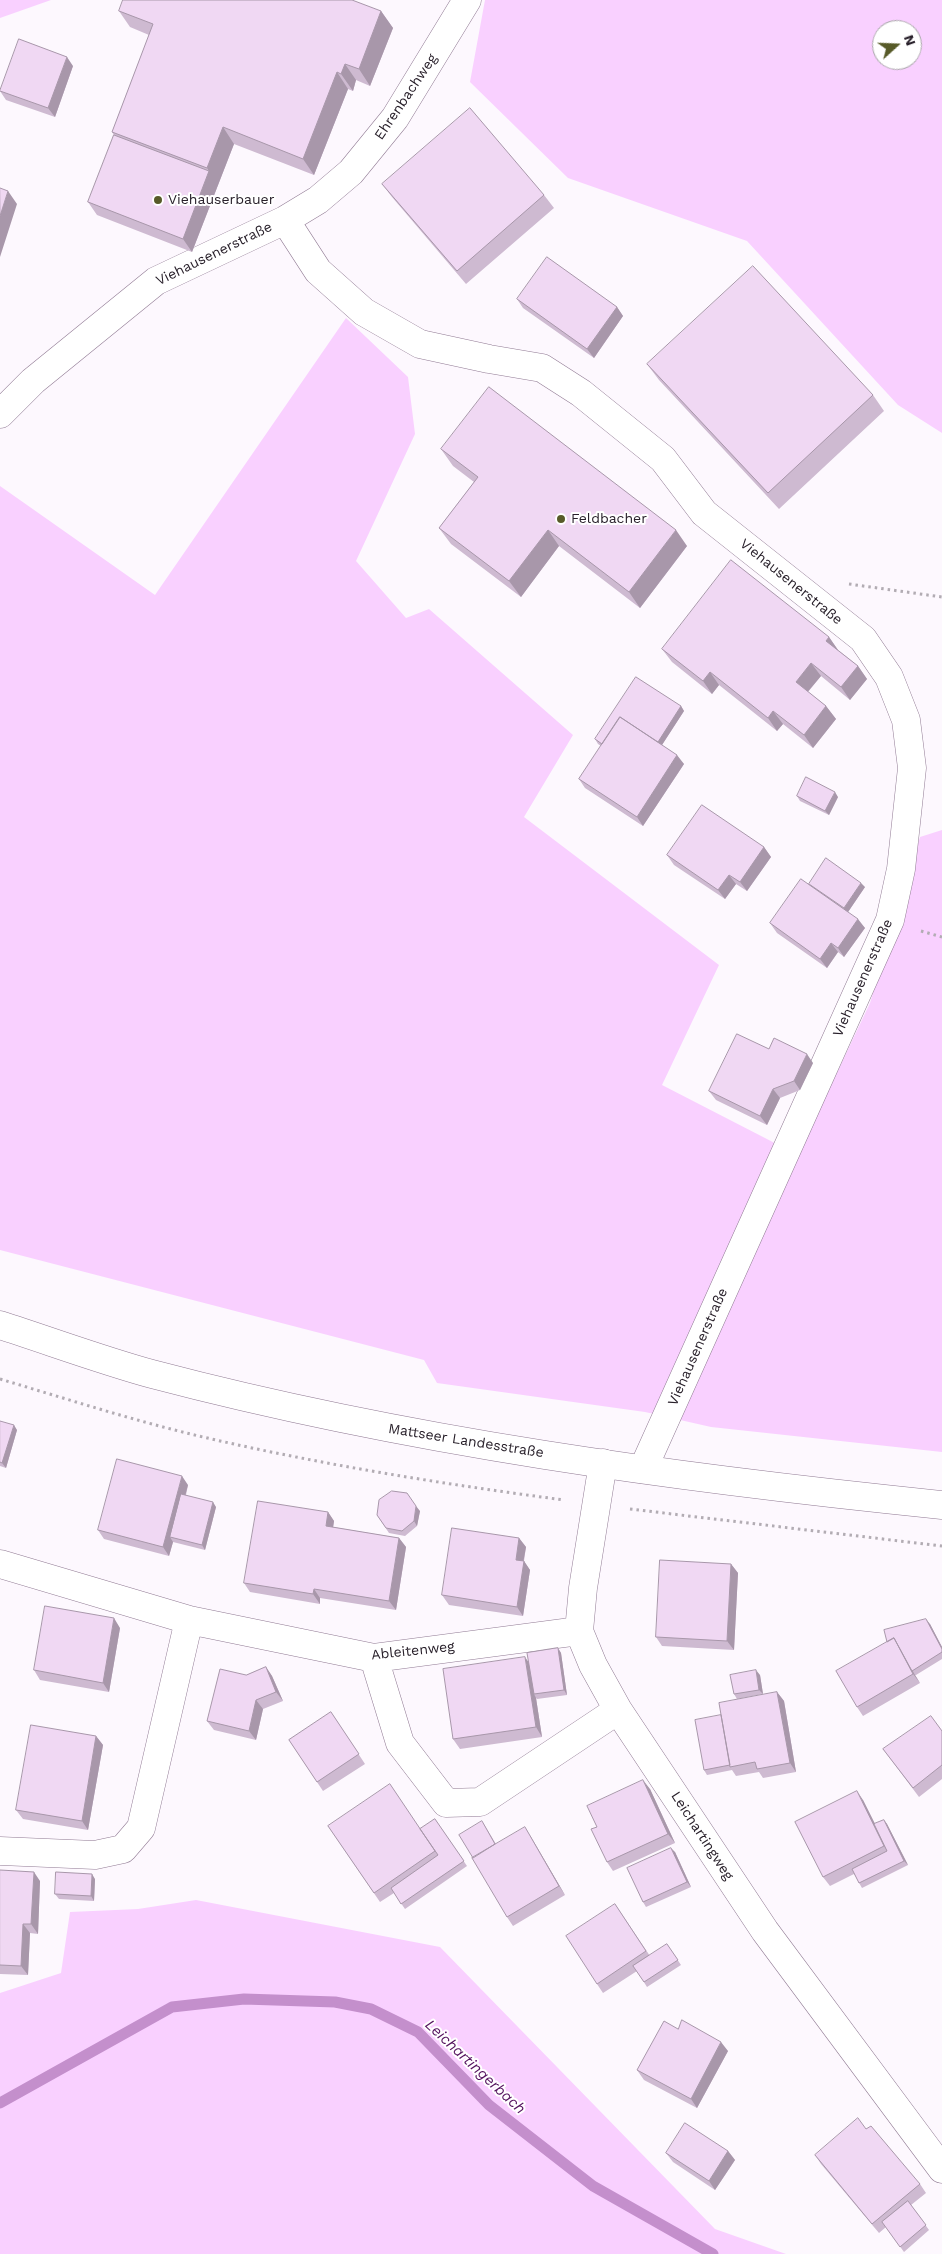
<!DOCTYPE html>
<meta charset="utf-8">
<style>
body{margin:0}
#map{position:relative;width:942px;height:2254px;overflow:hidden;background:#fdf8fe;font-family:"Work Sans",sans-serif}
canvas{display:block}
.north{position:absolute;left:872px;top:20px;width:50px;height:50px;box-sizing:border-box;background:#fff;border:1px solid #a9a6aa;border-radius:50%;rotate:70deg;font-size:14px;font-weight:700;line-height:20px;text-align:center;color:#29212b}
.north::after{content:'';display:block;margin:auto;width:18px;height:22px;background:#575a28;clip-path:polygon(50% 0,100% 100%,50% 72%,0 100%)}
</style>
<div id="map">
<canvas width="942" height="2254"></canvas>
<div class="north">N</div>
</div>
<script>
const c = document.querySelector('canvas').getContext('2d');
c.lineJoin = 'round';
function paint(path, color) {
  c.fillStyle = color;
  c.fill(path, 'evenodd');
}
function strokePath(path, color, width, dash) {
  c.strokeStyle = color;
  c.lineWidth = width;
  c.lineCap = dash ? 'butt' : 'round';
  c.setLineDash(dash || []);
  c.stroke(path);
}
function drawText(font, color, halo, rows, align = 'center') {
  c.font = font + ' "Work Sans",sans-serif';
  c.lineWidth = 4;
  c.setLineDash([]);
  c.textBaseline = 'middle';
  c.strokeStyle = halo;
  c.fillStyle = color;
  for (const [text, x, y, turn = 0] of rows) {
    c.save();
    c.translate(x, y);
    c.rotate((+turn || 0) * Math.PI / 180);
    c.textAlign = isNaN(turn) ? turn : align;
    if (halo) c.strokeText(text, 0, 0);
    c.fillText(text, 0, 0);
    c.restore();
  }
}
const green = new Path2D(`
 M0,0H51L0,18Z
 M485,0H942V433L898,405L747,241L568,178L470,82ZM882,30H912V60H882Z
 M346,318L408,377L415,434L356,561L406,618L429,609L573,735L524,817L719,965L662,1085L798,1155L870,1003L920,837L942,830V1452L711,1427L645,1412L437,1383L424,1360L0,1250V486L155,595Z
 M196,1900L440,1947L715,2229L786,2254H0V1993L61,1973L70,1912L138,1909Z`);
const stream = new Path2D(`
 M0,2103L172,2007L244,1999L335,2002L371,2009L418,2032L489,2105L593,2186L713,2254`);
const path = new Path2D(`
 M849,584L942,597
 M921,931L942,937
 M0,1379C67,1399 135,1421 203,1437C323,1465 443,1484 564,1500
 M630,1509L942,1546`);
const minor = new Path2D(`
 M285,220L318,271L364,312L420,344L489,359L542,368L581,393L663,459L704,513L863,639L889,677L906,720L912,768L901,869L890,920L643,1469
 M0,414L33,381L156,281L285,220L318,200L351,172L395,118L467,0
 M603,1463L583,1588L579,1631L593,1665L618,1710L765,1931L942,2169
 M0,1564L189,1620L374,1658L579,1631
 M374,1658L400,1743L446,1803L480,1802L618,1710
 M0,1851L95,1855L123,1849L141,1828L189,1620`);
const major = new Path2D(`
 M0,1325C50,1341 101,1360 152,1374C410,1442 677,1478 942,1505`);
const wall = new Path2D(`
 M119,11H381L393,28L370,86L356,80L353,91L348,89L314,175L234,144L192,252L97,215L88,202L114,135L112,132L149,35L130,27Z
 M73,66L55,117L6,100L0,91Z
 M382,184L544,195L554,208L466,284L392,197Z
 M517,299L617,307L623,316L594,358L523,308Z
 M647,364L873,395L884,411L779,509L659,380Z
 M441,449L687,546L640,608L559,546L521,597L451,544L439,528L474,482L453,466Z
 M829,637L838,650L858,666L867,679L850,700L821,676L808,692L826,706L836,719L813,748L783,724L777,731L719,685L712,694L672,662L662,649Z
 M681,706L684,711L662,745L684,764L643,826L585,788L579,779L601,746L598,744L595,739Z
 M797,796L838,797L829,815L800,801Z
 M764,847L771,857L747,891L736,884L725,899L674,865L667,855Z
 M809,884L865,887L848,912L865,928L844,957L838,952L827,968L777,933L770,923Z
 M769,1049L813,1063L800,1090L780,1098L767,1125L716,1100L709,1091Z
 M0,1421L17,1430L6,1468L0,1466Z
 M188,1485L186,1495L216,1507L205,1550L173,1542L169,1556L104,1539L98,1530Z
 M420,1511L417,1526L405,1536L389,1533L377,1515Z
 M328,1512L334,1521L333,1527L399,1538L406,1547L396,1610L320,1598V1604L250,1592L244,1583Z
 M519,1538L526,1547L524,1561L530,1570L523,1616L449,1605L442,1595Z
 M731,1564L738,1573L734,1650L662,1646L656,1637Z
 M930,1624L942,1647V1659L916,1675H915L920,1683L863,1716L857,1707L887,1642Z
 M120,1628L109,1692L40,1680L34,1670Z
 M558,1648L561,1653L567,1695L537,1699L536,1698L542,1737L460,1749L453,1739L529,1662Z
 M266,1667L272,1676L283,1701L263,1709L256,1740L214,1730L207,1721L246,1675Z
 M760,1675L763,1694L737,1699L734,1694Z
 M777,1692L784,1701L796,1772L763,1778L759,1772L736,1776L732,1770L707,1775L704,1770L721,1715Z
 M331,1712L365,1764L323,1791L289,1740Z
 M942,1731V1779L919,1797L883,1749Z
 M96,1736L103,1745L88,1830L23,1819L16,1810Z
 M650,1789L675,1843L613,1871L607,1862L597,1827Z
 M863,1800L875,1824L884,1820L887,1824L908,1865L862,1888L854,1874L830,1886L823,1877Z
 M435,1819L467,1866L405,1909L394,1893L380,1902L328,1826L420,1829Z
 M482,1821L496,1844L531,1837L565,1895L513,1926L507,1917Z
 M675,1852L691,1887L646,1907L643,1902Z
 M0,1870L40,1881L38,1934L30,1933L28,1975L0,1974Z
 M95,1879L94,1901L59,1899L55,1894Z
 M615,1904L650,1956L667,1944L681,1965L647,1987L637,1971L603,1993L597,1984Z
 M678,2029L728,2051L697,2108L644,2080L637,2070Z
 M866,2129L920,2184L926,2193L911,2205L929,2230L904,2252L886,2227L879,2233L821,2164L815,2155Z
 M728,2151L735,2160L715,2190L673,2162L666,2153Z`);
const shadedWall = new Path2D(`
 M381,11L393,28L370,86L359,69Z
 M67,57L73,66L55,117L48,108Z
 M345,64L356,80L353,91L341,74Z
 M337,72L348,89L314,175L303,159Z
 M223,127L234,144L192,252L183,239L209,171L207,168Z
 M8,191L17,204L0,257V216Z
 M617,307L623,316L594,358L587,349Z
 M548,530L559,546L521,597L509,581Z
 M676,530L687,546L640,608L629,592Z
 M829,637L838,650L835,654L826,641Z
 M811,663L821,676L805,695L796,682Z
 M858,666L867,679L850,700L841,687Z
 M710,672L719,685L712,694L703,681Z
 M681,706L684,711L660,748L657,743Z
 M826,706L836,719L813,748L804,735Z
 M773,711L783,724L777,731L768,718Z
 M677,755L684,764L643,826L637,817Z
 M835,792L838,797L829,815L825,811Z
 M764,847L771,857L747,891L740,882Z
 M729,875L736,884L725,899L718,890Z
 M861,883L865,887L846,915L843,910Z
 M858,919L865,928L844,957L838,948Z
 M831,943L838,952L827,968L820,959Z
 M807,1054L813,1063L800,1090L794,1081Z
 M773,1089L780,1098L767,1125L760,1116Z
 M14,1425L17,1430L6,1468L2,1463Z
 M182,1476L188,1485L174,1538L170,1537L173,1542L169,1556L163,1547Z
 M213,1502L216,1507L205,1550L202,1545Z
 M416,1506L420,1511L417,1526L414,1521Z
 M328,1512L334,1521L332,1535L326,1526Z
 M399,1538L406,1547L396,1610L389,1601Z
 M519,1538L526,1547L522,1569L516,1560Z
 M524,1561L530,1570L523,1616L517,1607Z
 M731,1564L738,1573L734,1650L727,1641Z
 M314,1589L320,1598V1604L313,1594Z
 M114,1618L120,1628L109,1692L103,1683Z
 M926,1619L930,1624L942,1647V1649Z
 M894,1638L915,1675L920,1683L913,1674Z
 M558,1648L561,1653L567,1695L564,1690Z
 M525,1657L532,1667L534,1694L536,1698L542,1737L536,1727Z
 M266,1667L272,1676L283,1701L276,1692Z
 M756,1670L760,1675L763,1694L759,1690Z
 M777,1692L784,1701L796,1772L790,1763Z
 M256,1700L263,1709L256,1740L249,1731Z
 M96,1736L103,1745L88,1830L82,1821Z
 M643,1780L650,1789L675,1843L668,1834Z
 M857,1791L863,1800L891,1856L884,1846Z
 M884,1820L887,1824L908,1865L904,1861Z
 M525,1827L531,1837L565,1895L559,1886Z
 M671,1848L675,1852L691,1887L687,1882Z
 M34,1872L40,1881L38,1934L31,1924Z
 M92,1874L95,1879L94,1901L91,1896Z
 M23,1924L30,1933L28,1975L21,1966Z
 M721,2042L728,2051L697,2108L691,2099Z
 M728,2151L735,2160L715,2190L709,2181Z`);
const building = new Path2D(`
 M123,0H352L381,11L359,69L345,64L341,74L337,72L303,159L223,127L207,168L112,132L153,24L119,11Z
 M19,39L67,57L48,108L0,91Z
 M470,108L544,195L457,271L382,184Z
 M114,135L209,171L183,239L88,202Z
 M0,188L8,191L0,216Z
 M547,257L617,307L587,349L517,299Z
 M753,266L873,395L768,493L647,364Z
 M489,387L676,530L629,592L548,530L509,581L439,528L478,477L441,449Z
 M731,560L829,637L826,641L858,666L841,687L811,663L796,682L826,706L804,735L773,711L768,718L710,672L703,681L662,649Z
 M636,677L681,706L658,742L620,717L602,744L595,739Z
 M620,717L677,755L637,817L579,779Z
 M806,777L835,792L825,811L797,796Z
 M702,805L764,847L740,882L729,875L718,890L667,855Z
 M826,858L861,883L844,908L809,884Z
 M801,879L858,919L838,948L831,943L820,959L770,923Z
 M737,1034L769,1049L774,1038L807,1054L794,1081L773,1089L760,1116L709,1091Z
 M0,1421L14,1425L2,1463L0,1462Z
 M117,1459L182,1476L163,1547L98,1530Z
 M392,1491L407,1493L416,1506L414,1521L402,1531L386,1528L377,1515L379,1500Z
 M181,1494L213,1502L202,1545L170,1537Z
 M258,1501L328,1512L326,1526L399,1538L389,1601L314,1589L313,1594L244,1583Z
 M452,1528L519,1538L516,1560L524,1561L517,1607L442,1595Z
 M660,1560L731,1564L727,1641L656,1637Z
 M45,1606L114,1618L103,1683L34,1670Z
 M926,1619L942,1649V1652L912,1671L894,1638L887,1642L884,1630Z
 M894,1638L913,1674L857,1707L836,1671Z
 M558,1648L564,1690L534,1694L527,1653Z
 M525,1657L536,1727L453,1739L443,1669Z
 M266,1667L276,1692L256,1700L249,1731L207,1721L220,1669L246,1675Z
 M756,1670L759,1690L734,1694L730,1675Z
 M777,1692L790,1763L757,1769L755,1762L730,1767L719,1703Z
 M331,1712L359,1754L317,1782L289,1740Z
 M721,1715L730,1765L704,1770L695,1720Z
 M931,1716L942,1731V1765L913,1788L883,1749Z
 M31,1725L96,1736L82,1821L16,1810Z
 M643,1780L668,1834L607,1862L591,1829L597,1827L587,1806Z
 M390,1784L435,1851L374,1893L328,1826Z
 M857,1791L884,1846L823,1877L795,1822Z
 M435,1819L464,1861L401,1904L391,1888L438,1855L420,1829Z
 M884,1820L904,1861L859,1883L852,1869L887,1851L874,1824Z
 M482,1821L495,1844L473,1858L459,1835Z
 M525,1827L559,1886L507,1917L472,1858Z
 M671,1848L687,1882L643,1902L627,1868Z
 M0,1870L34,1872L31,1924H23L21,1966L0,1965Z
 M56,1872L92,1874L91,1896L55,1894Z
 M615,1904L646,1951L597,1984L566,1936Z
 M667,1944L678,1960L644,1982L633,1966Z
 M682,2020L721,2042L691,2099L637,2070L664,2021L678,2029Z
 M858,2118L866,2129L871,2126L920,2184L872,2224L815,2155Z
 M685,2123L728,2151L709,2181L666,2153Z
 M908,2201L926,2225L900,2247L882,2222Z`);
const markers = [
 [158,200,5,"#575a28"],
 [561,519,5,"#575a28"]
];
const streetNames = [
 ["Ehrenbachweg",406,97,-56],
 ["Viehausenerstraße",214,254,-26],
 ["Viehausenerstraße",791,582,39],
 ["Viehausenerstraße",863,978,-66],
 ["Viehausenerstraße",698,1347,-66],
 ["Mattseer Landesstraße",466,1441,9],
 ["Ableitenweg",413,1651,-6],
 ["Leichartingweg",702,1836,57]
];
const poiNames = [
 ["Viehauserbauer",168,200],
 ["Feldbacher",571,519]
];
const waterNames = [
 ["Leichartingerbach",475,2067,43]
];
paint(green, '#f9d0ff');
strokePath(stream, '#c48fcc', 11);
strokePath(minor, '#917b94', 29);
strokePath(major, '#917b94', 29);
strokePath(path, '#b2acb3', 3, [2.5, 4]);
strokePath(minor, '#fff', 28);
strokePath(major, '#fff', 28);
paint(wall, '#cebad1');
paint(shadedWall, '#a897aa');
paint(building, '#f0d8f3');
strokePath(building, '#a897aa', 1);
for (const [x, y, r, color] of markers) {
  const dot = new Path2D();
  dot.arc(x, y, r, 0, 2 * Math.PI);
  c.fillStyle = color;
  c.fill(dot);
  strokePath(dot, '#fff', 2);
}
drawText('14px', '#29212b', '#fff', streetNames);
drawText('14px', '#29212b', '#fff', poiNames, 'left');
drawText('italic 15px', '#54125e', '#fff', waterNames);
</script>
